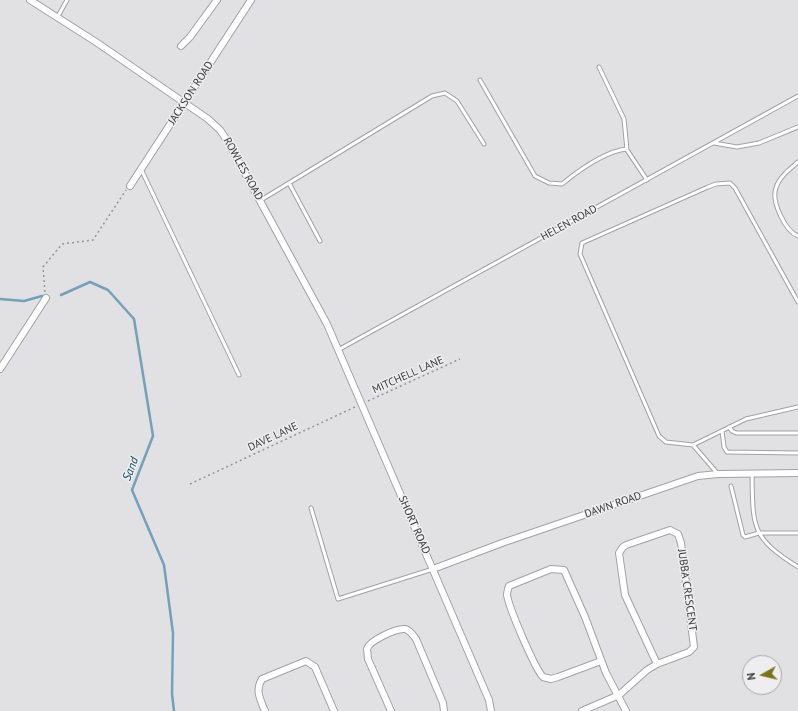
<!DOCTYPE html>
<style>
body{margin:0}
#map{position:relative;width:798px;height:711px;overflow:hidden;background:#e1e1e4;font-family:"PT Sans",sans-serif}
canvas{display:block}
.north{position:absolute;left:742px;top:655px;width:40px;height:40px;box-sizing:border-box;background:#eeeef1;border:1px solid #a6a6a8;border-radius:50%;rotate:262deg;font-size:11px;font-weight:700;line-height:16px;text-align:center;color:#39393a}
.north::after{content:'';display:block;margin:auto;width:14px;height:18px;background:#7c7314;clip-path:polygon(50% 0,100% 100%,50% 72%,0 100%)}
</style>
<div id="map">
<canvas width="798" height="711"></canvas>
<div class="north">N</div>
</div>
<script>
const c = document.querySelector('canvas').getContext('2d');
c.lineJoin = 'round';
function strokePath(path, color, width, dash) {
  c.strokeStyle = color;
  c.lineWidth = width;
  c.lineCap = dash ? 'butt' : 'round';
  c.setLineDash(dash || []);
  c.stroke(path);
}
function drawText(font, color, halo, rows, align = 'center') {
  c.font = font + ' "PT Sans",sans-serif';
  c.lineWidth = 3;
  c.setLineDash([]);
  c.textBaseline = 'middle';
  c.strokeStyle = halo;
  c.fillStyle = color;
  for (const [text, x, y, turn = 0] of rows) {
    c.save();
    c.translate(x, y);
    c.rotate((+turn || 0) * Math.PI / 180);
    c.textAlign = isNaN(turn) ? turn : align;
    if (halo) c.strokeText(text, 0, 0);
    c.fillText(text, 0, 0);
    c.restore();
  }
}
const stream = new Path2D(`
 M61,295L90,282L108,290L134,319L153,436L132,490L164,565L173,633L172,694L174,711
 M0,299L24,301L42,296`);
const path = new Path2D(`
 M45,292L43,267L62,244L93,240L126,190
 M368,401L460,359
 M190,484L355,407`);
const lane = new Path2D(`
 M57,18L67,0
 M599,67L624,119L627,150L647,180
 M480,80L535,176L549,183L562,184C578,171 606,151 627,149
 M714,143L737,147L759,143L798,127
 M798,162C790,169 779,177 776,188C771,201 785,231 798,236
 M141,169L239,375
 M289,183L320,241
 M261,200L432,96L445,93L457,101L484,144
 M338,350L798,96
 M729,427L732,431L736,433H798
 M722,431L724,447L727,452L798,453
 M693,445L746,419L798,407
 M752,473C753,526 750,537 798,567
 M718,474L693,445L666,442L659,436L580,254L582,243L708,187L716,184L730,183L735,188L798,302
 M731,486L743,535L745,537L759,533H798
 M311,508L338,599L433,569`);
const street = new Path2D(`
 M30,0L96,42L208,119L220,130L228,142L327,324L489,700L491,711
 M181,46L190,37L217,0
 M130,186L251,0
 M0,369L46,298
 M433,569L502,543L698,476L718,474L798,473
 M601,661L558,677L551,679L543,677C535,669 509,608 507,595C507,592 508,589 509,586L551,569L564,570L585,617L606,673L626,711
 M265,711C260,699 255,690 262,679L306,661L315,667L334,711
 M391,711L368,659L367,649C369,641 396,628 405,629C410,630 413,635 416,639L443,703L444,711
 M582,711L619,695L647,670L657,664L689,652L694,647L681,543L678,534L670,530L626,545L623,547L619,553L625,595L657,664`);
const streetNames = [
 ["JACKSON ROAD",191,93,-57],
 ["ROWLES ROAD",243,169,61],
 ["HELEN ROAD",569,223,-29],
 ["MITCHELL LANE",408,375,-24],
 ["DAVE LANE",273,437,-25],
 ["DAWN ROAD",613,505,-19],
 ["SHORT ROAD",414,525,66],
 ["JUBBA CRESCENT",687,590,82]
];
const waterNames = [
 ["Sand",131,469,-69]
];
strokePath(stream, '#73a1ba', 2.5);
strokePath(lane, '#a2a2a5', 5);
strokePath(street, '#a2a2a5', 8);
strokePath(path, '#959597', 1.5, [2, 3]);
strokePath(lane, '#fff', 3);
strokePath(street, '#fff', 6);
drawText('11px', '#39393a', '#eeeef1', streetNames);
drawText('italic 12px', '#114c67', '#eeeef1', waterNames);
</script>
